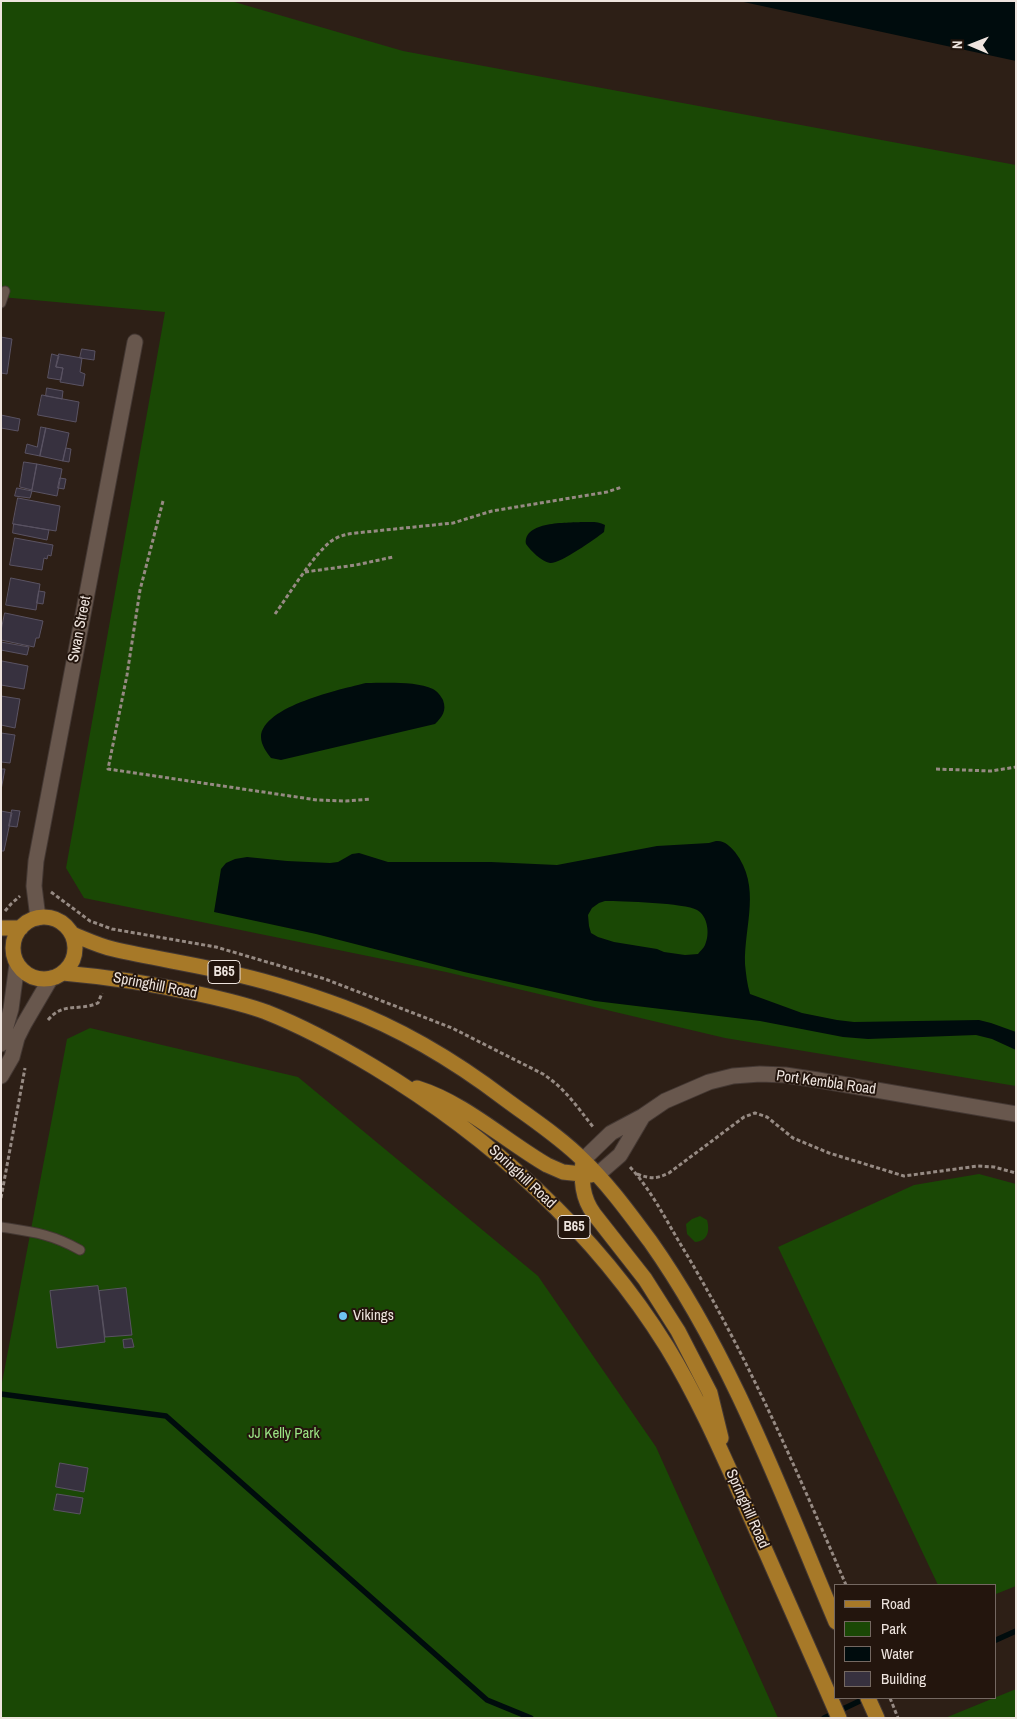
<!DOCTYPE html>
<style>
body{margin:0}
#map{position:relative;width:1017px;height:1719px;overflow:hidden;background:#2d1f16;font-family:"Archivo Narrow",sans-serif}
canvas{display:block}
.frame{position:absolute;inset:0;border:2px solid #eee4de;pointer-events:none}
.legend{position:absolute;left:834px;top:1584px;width:162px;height:115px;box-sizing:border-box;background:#23150d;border:1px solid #746861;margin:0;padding:6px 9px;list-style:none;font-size:15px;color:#eee4de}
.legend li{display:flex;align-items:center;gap:10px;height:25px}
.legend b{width:25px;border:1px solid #746861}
.north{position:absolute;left:947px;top:20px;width:50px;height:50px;-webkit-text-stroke:4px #23150d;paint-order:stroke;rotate:271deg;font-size:14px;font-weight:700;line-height:20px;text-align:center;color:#eee4de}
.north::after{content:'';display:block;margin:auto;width:18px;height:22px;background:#eee4de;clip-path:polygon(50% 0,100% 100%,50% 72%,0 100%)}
</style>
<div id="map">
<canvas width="1017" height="1719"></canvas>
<div class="frame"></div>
<ul class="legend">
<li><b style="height:6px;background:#a77928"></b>Road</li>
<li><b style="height:14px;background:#1a4805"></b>Park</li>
<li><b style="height:14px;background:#000c0d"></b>Water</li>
<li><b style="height:14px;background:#37313f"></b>Building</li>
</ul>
<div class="north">N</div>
</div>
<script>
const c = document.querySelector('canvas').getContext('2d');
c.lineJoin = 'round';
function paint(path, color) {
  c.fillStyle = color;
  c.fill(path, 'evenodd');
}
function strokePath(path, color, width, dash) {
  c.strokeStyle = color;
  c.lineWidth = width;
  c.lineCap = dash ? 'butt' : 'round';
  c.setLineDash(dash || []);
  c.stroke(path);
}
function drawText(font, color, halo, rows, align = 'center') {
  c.font = font + ' "Archivo Narrow",sans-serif';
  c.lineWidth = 4;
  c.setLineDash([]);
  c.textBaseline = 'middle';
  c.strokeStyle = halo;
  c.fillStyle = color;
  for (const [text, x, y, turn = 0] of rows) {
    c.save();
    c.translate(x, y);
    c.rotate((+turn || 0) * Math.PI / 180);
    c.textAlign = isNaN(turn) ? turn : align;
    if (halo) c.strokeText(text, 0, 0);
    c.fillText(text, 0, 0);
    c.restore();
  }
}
const green = new Path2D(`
 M1,1H231L403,51L1016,165V1086L725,1038L446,972L84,898L66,868L165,312L1,297Z
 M90,1028L298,1077L538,1276L656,1447L778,1718H1V1388L67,1039Z
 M979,1174L1016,1184V1586L996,1594V1585H938L778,1247L914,1185Z
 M700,1216L707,1220C710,1231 708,1241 695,1242L687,1234L686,1224L692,1219Z
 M1016,1689V1718H945Z`);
const water = new Path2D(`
 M739,1H1016V61Z
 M582,522C591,522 598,521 605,525L604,532C595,539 560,564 550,563C541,561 531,551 526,544C523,521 567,523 582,522Z
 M366,683C385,683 416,681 433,689C437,691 441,696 443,700C447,711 442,717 435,724L281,760L271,758C267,753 261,745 261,737C262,706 342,689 366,683Z
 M716,841C724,840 730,846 735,852C762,887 744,925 745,964C746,974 747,984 750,994L802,1013L837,1020L854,1022L979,1020L991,1023L1016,1032V1050L992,1039L976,1035L868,1039L843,1037L760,1021L595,1001L464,972L316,934L214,912L221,869L226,863L235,859L247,857L287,861L330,863L338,862L352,854L359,853L388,862H491L557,865L657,846L709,843ZM605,901C622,901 685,903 697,910C708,916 710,934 705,945C704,948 700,951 698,954L685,955L664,952L657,949L614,942L598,937L591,933L589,926L588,915L592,908L599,903Z`);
const stream = new Path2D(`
 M1,1394L166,1416L487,1700L531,1718
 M996,1640L1016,1631
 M824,1718L866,1698`);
const building = new Path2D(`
 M1,337L12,339L7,374L1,373Z
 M82,349L95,351L94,360L80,358Z
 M52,354L59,356L56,367L63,368L61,380L48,378Z
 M59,354L82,358L80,372L85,374L83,386L60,382L63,368L56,367Z
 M47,388L63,391L62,399L46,396Z
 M42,395L79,402L76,422L38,415Z
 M1,415L20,419L18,431L1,428Z
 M41,427L46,428L40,456L25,453L27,444L37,447Z
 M46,428L69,433L63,461L40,456Z
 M66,448L71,449L69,462L63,461Z
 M24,462L37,464L32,490L20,487Z
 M37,464L62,469L57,496L32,491Z
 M60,478L66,479L64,489L58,488Z
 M17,488L32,491L30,498L15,496Z
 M18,498L60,506L56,531L13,524Z
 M14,524L49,530L47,540L13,533Z
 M15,538L53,545L51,556L48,555L47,559L44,558L42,570L10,565Z
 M11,578L40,584L36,610L6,605Z
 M39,591L45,592L43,604L37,603Z
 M5,613L43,621L39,638H36L34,647L1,640V631Z
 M1,642L29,647L27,655L1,650Z
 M2,661L28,666L24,689L1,685Z
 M1,696L20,699L15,728L1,725Z
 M1,733L15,735L10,763L1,762Z
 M1,769H5L1,790Z
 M12,810L20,811L17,827L9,826Z
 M1,811L12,813L4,851H1Z
 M98,1286L105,1342L57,1348L50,1291Z
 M126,1288L132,1335L105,1337L99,1291Z
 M132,1339L134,1347L124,1348L123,1340Z
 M60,1463L88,1468L84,1492L56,1487Z
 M57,1494L83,1498L80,1514L54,1510Z`);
const path = new Path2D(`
 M163,501L140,590L127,675L108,769L317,800L346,801L371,799
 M305,572L356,565L393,557
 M275,614C290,593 312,557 330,542C338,536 346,534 356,533L453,523L492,511L607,492L622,487
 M936,769L991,771L1016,767
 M51,892L90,921L112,929L216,947L325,979L452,1028L543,1074C566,1089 577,1107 594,1128
 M5,911L11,904L20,896
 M48,1020C64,1001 78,1012 98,1003L102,993
 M630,1167C652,1191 667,1222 684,1250C748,1357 797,1471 846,1585
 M637,1174C650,1179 657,1179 669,1173L744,1117L755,1113L767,1117L793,1138L829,1153L904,1176L978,1166L994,1167L1016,1173
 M1,1198L25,1068
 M890,1698L898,1718`);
const service = new Path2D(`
 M1,303L5,291
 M1,1227C33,1232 52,1234 80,1250`);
const minor = new Path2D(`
 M38,918L34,886L36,861L135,342
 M583,1160L611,1133L643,1116L665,1101L709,1082L733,1076L760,1074L785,1075L818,1080L1016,1114
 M597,1175L620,1155L643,1116`);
const tertiary = new Path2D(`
 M1,1044L11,1009L17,964
 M1,1076L12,1057L17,1038L24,1024L51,978`);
const primary = new Path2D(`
 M13 948a31 31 0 1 1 62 0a31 31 0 1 1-62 0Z
 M1,928H21
 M72,934C85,939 99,946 113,949C156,959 200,965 243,976C277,984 310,995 343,1007C402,1029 455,1061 505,1099C532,1119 560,1137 583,1160C609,1185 629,1213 650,1241C732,1357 781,1492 836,1622
 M63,973C109,977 154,984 199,994C222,999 244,1004 266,1012C304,1027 339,1046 374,1067C490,1137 595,1231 667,1347C700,1401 725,1460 751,1518C780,1584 810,1651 839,1718
 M417,1088C465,1103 504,1140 547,1165L563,1172L591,1175
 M583,1160C581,1180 582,1198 594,1214L645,1279L678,1331L710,1393L721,1438
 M868,1698L877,1718`);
const markers = [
 [343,1316,5,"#6ec2f3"]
];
const shields = [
 [224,972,32],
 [574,1227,32]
];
const shieldNames = [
 ["B65",224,972],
 ["B65",574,1227]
];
const streetNames = [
 ["Swan Street",80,629,-79],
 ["Springhill Road",155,986,11],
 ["Port Kembla Road",826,1083,8],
 ["Springhill Road",522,1177,43],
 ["Springhill Road",747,1509,66]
];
const poiNames = [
 ["Vikings",353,1316]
];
const parkNames = [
 ["JJ Kelly Park",284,1434]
];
paint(green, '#1a4805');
paint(water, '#000c0d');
strokePath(stream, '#000c0d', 5.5);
paint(building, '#37313f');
strokePath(building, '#5a5363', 1);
strokePath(service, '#443833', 11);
strokePath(minor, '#443833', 17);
strokePath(tertiary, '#443833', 17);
strokePath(primary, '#443833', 17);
strokePath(path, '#968a83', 3, [4, 2.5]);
strokePath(service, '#68574d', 9);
strokePath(minor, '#68574d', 15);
strokePath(tertiary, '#68574d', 15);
strokePath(primary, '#a77928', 15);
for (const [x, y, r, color] of markers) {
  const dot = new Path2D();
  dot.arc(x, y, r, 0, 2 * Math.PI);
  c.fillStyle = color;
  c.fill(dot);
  strokePath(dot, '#23150d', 2);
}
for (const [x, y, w] of shields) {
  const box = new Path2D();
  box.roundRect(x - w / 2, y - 11.5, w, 23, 4);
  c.fillStyle = '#23150d';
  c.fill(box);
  strokePath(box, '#eee4de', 1);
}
drawText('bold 14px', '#eee4de', null, shieldNames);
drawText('15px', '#eee4de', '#23150d', streetNames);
drawText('15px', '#eee4de', '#23150d', poiNames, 'left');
drawText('15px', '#9ae383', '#23150d', parkNames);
</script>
